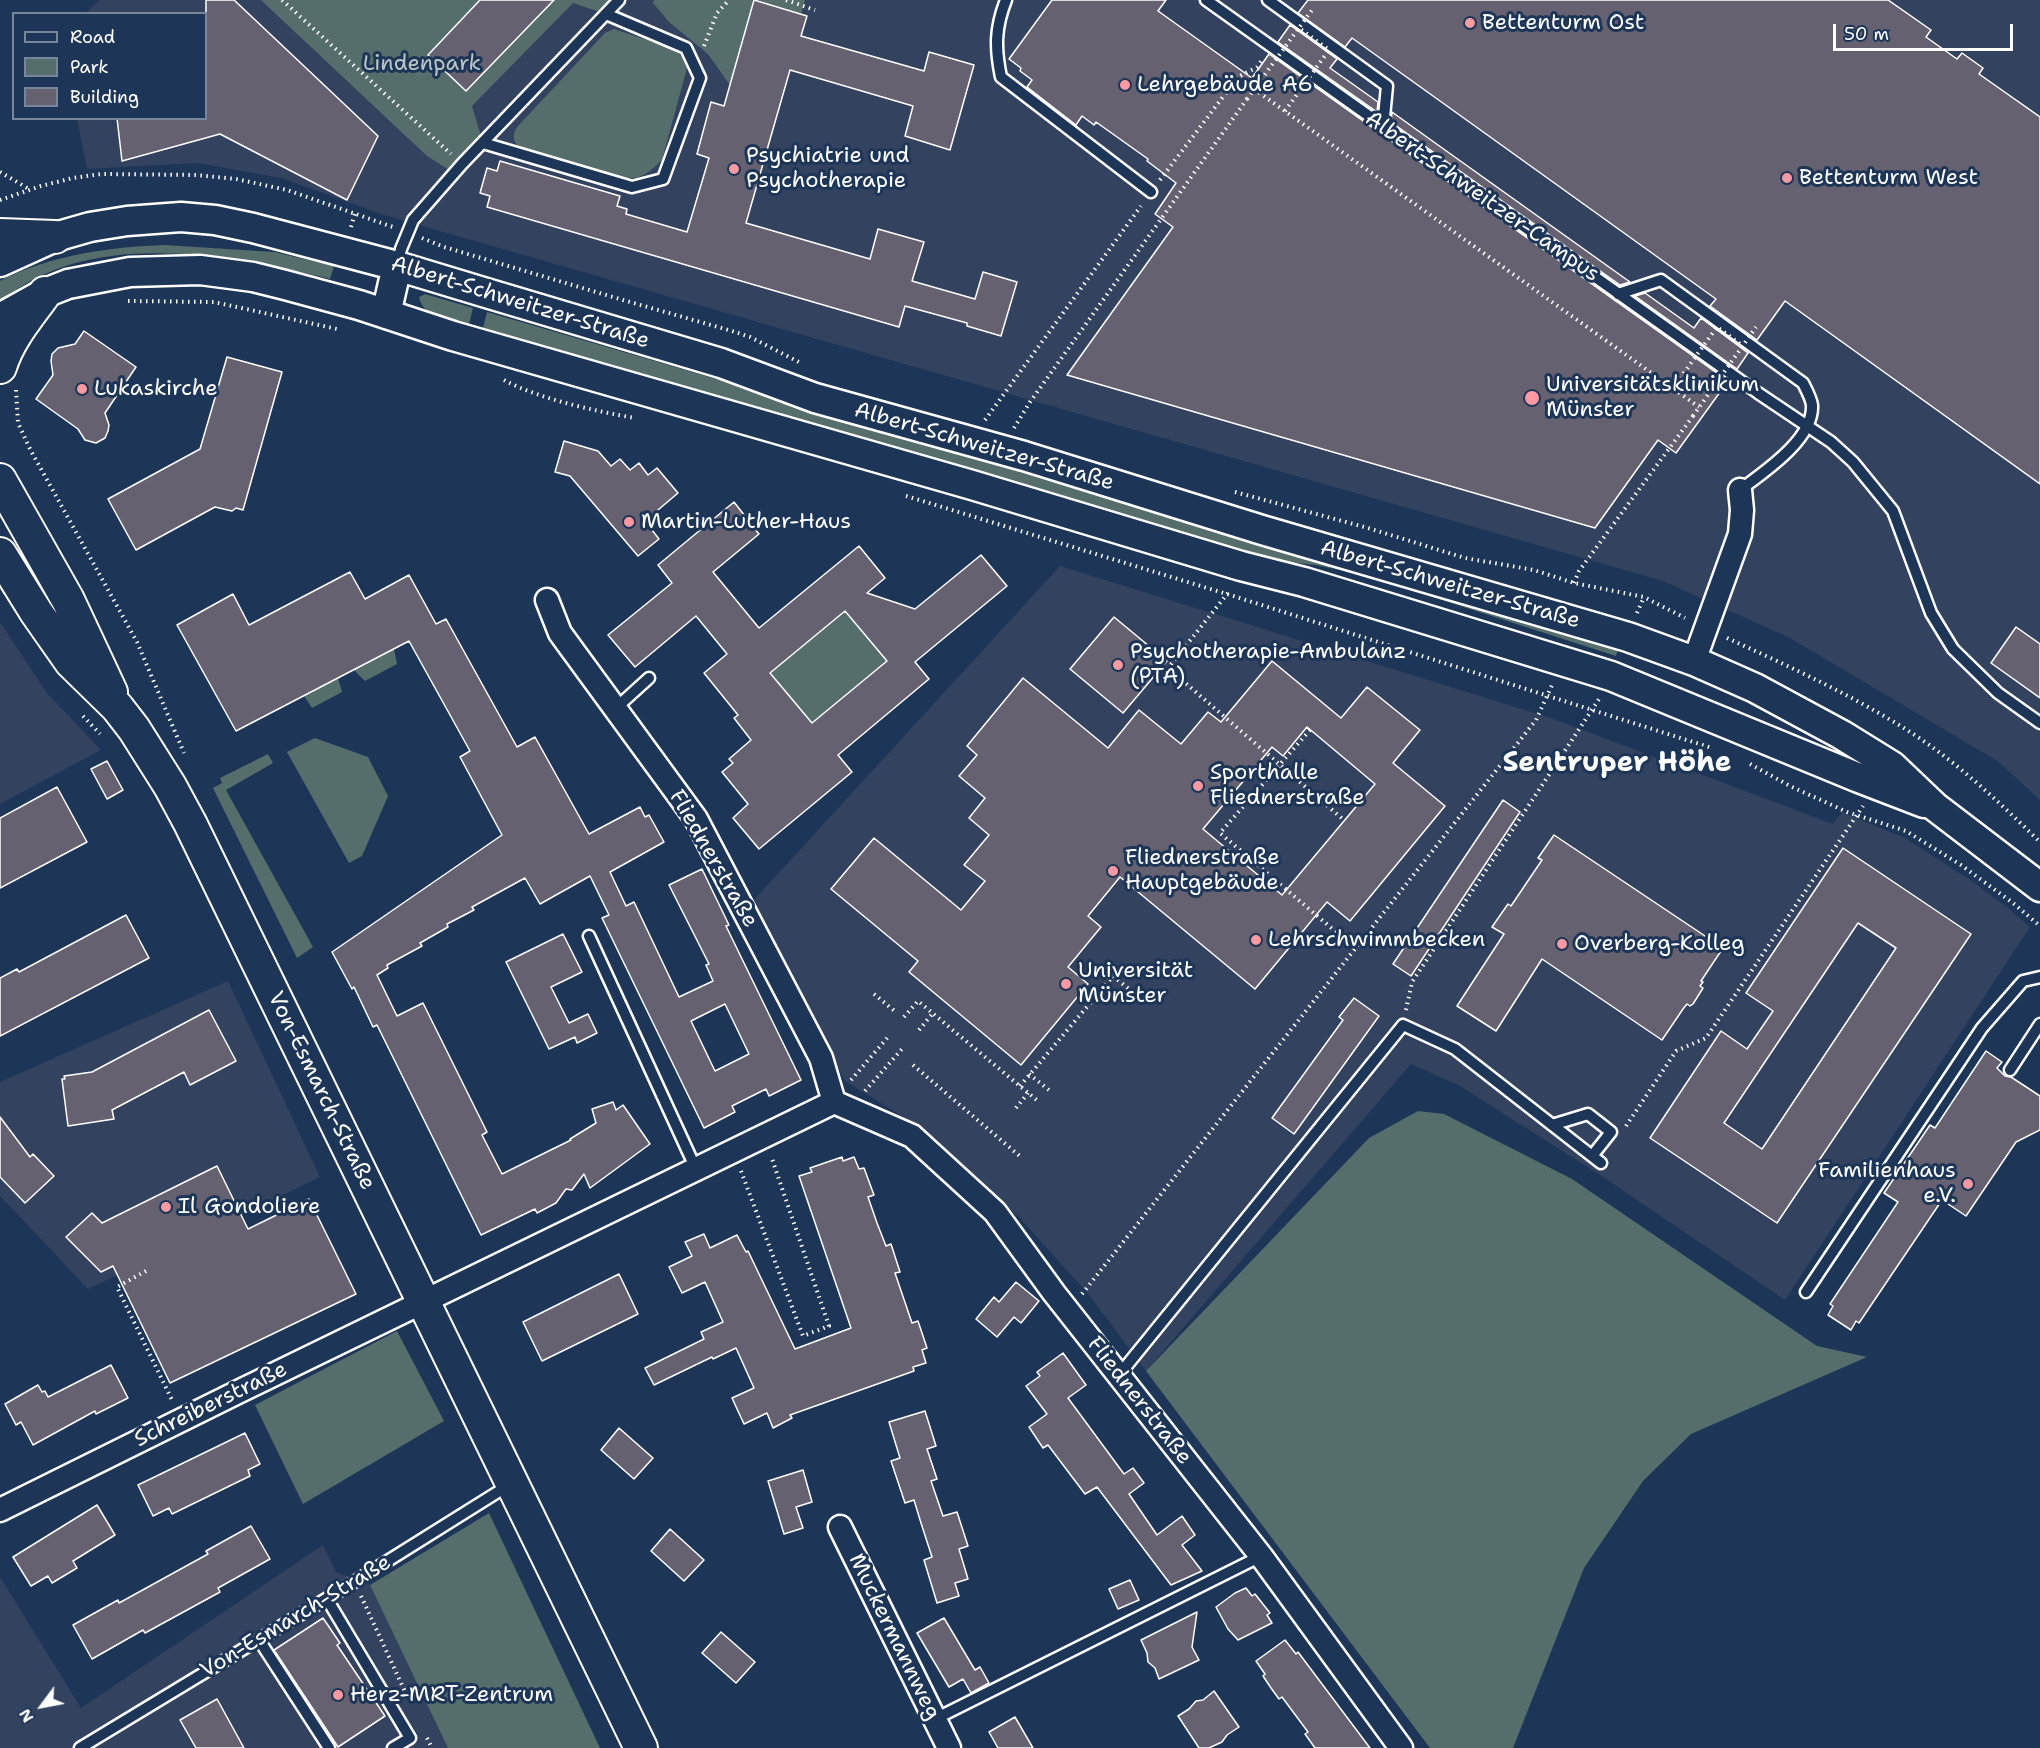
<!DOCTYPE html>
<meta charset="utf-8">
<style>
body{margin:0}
#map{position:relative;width:2040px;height:1748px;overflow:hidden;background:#1d3557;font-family:"Shantell Sans",sans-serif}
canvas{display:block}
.legend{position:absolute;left:12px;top:12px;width:195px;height:108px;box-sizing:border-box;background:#1d3557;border:2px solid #77869a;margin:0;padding:8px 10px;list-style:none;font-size:18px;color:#fff}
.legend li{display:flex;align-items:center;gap:12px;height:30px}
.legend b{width:30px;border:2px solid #77869a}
.north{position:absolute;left:12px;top:1676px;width:60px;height:60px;-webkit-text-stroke:4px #1d3557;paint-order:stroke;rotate:238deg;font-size:16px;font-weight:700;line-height:24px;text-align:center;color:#fff}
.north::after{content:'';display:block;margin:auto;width:21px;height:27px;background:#fff;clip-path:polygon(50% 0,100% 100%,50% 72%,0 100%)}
.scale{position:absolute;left:1833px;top:24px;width:180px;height:27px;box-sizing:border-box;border:3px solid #fff;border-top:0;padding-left:8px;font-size:18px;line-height:21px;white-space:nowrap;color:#fff;-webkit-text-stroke:4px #1d3557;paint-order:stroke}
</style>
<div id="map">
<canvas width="2040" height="1748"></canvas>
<ul class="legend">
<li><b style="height:8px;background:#1d3557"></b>Road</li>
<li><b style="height:16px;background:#556e6b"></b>Park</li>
<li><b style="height:16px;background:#656171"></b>Building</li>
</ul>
<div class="north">N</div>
<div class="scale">50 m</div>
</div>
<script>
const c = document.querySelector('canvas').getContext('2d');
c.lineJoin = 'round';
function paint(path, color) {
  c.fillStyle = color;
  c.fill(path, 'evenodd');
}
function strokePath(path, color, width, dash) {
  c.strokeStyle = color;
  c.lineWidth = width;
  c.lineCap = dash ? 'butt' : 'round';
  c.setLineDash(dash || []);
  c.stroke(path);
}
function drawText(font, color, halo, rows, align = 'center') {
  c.font = font + ' "Shantell Sans",sans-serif';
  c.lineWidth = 6;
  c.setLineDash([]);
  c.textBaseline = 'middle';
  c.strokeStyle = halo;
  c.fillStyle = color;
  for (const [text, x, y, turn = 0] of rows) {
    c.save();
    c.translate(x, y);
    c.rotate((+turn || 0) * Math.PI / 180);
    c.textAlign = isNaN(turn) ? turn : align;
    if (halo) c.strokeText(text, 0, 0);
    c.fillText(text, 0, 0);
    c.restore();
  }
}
const built = new Path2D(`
 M99,0H2040V800L1999,762L1790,638L1663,581L384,215L281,178L197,163L87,169L77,119L206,118V14L86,13Z
 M1060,566L1551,718L1833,824L1842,812L1905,838L1969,879L2008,908L2030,927L1785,1300L1600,1175L1460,1086L1411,1064L1146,1371L1089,1295L1019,1217L918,1126L845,1081L752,902Z
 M0,622L47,693L101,750L0,804Z
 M228,981L320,1177L88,1289L0,1196V1082Z
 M323,1545L336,1572L370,1585L448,1748H0V1577L81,1708Z`);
const green = new Path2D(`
 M261,0H619L606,14L573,3L472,106L483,143L454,173L427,156Z
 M654,0H805L801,14L754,1L730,85L708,54L669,22L653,3Z
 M614,29L674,49L682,57L687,68L662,160C655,167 648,173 639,177C621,184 542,156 520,149C514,141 511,137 517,127L605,33Z
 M165,245L274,252L334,266L330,279C228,255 89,227 0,302V281C50,255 110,247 165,245Z
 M425,294L473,308L468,328C452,322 422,317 419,297Z
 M487,312L1219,526L1619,646L1616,656L1361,574L1315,565L1262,559L482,332Z
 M845,611L887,661L812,723L770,673Z
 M394,649L397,664L365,681L354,670Z
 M338,678L342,692L312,708L304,696Z
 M315,738L368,757L388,796L362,856L349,863L287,752Z
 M268,754L273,763L226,790L313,947L297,958L213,788L222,783L220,778Z
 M1418,1111L1444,1114L1572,1179L1817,1346L1867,1357L1691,1434L1643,1481L1584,1568L1513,1748H1430L1146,1371L1369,1138Z
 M397,1331L444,1421L303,1504L255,1405Z
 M489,1513L600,1748H448L370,1585Z`);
const building = new Path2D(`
 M206,0H234L378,136L347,200L220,134L122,161L117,118H206Z
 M480,0H554L466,91L428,55Z
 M754,0L807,16L801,36L924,71L929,52L974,65L950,150L905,136L913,106L790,70L746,223L870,259L878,229L924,242L912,281L975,299L983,272L1017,282L1001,336L967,326V323L905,306L899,327L487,207L490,196L480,193L487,168L497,171L500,161L620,196L617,206L627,209L626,214L687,232L709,158L697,154L711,102L724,106Z
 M1052,0H1166L1158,11L1252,78L1269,54L1728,381L1676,453L1658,440L1595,528L1067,375L1173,227L1155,214L1176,183L1147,161L1148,159L1096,122L1094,125L1082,116L1076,125L1027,87L1032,80L1020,71L1021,68L1009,59Z
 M1308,0H1888L1931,30L1926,37L1957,59L1962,53L1983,68L1979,74L2040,117V484L1785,301L1757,340L1710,306L1716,299L1447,106L1352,38L1345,47L1298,13Z
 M1290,25L1337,59L1330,68L1378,102L1377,112L1278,42Z
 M1392,112L1424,135L1630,282L1620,285L1391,122Z
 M1645,293L1694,328L1701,318L1748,353L1737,369L1635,296Z
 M84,331L136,367L105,413L109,425L108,431L105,438L96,443L85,440L78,429L36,399L53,375L51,361L52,354L58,348L75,344Z
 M227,357L282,372L243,510L236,508L232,511L215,507L136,550L108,499L200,449Z
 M564,441L598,451L611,466L620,459L630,470L639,463L648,475L657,468L678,493L645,521L659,539L638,556L570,476L555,472Z
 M734,502L759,534L713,572L759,628L859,546L885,578L867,593L915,609L981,555L1007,586L915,662L929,679L838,755L852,772L759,849L733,818L748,804L722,772L733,763L729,759L751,740L734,718L738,715L704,673L727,654L696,616L635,667L608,635L672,583L658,565ZM845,611L887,661L812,723L770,673Z
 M350,572L365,599L409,575L436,624L446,619L517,747L535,737L589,834L640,807L645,817L649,815L664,842L610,872L626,906L634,902L679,997L713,981L706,965L709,964L669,885L702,869L729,925L726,926L801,1080L769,1096L766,1089L732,1106L735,1112L704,1128L602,918L609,915L590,876L540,904L525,878L472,907L474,910L447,924L448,927L420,943L422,946L387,965L388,968L377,975L397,1016L423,1003L487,1132L482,1135L502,1174L571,1140L570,1139L596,1123L592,1109L613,1102L616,1110L623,1105L650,1144L590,1188L584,1174L572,1190L566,1189L556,1203L537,1213L535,1209L481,1235L377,1025L373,1027L354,987L352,989L332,952L502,835L460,757L470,751L409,641L236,731L177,625L233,594L249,625ZM725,1004L749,1054L715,1071L691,1021Z
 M1114,617L1167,661L1123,713L1070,669Z
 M2016,627L2040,644V698L1991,663Z
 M1272,661L1341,718L1367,687L1420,730L1393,763L1445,806L1350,921L1327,902L1255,989L1120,877L1088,916L1101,927L1068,967L1088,984L1021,1065L909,972L918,961L831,889L874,838L961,910L985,881L964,865L989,835L969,818L985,798L959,776L977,755L967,746L1023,678L1108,748L1139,710L1181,744L1208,712L1221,722ZM1307,727L1375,784L1282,895L1203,829L1272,747L1283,756Z
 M107,761L123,790L107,799L91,769Z
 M57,787L87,842L0,888V818Z
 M1503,800L1520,812L1411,976L1393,964Z
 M1554,835L1723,948L1701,981L1703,982L1700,986L1703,988L1693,1004L1690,1006L1687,1004L1683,1009L1662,1040L1542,959L1496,1031L1457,1006L1504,934L1492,927L1508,904L1511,906L1542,860L1538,858Z
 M1843,848L1971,934L1777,1223L1650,1138L1721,1031L1747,1049L1773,1011L1746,993ZM1858,923L1896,948L1762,1149L1724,1123Z
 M126,915L149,958L0,1036V978L17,969L19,972Z
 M563,934L582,972L551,987L569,1023L588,1014L597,1033L577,1043L575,1037L549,1049L506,962Z
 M1354,998L1379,1016L1294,1134L1272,1118L1343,1020L1339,1017Z
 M209,1010L236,1061L190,1085L184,1072L112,1110L114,1119L68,1126L62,1079H65L64,1076L92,1072Z
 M1986,1051L2002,1062L1997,1068L2005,1076L2011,1077L2040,1096V1130L2016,1142L1966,1216L1942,1200L1859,1323L1856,1321L1851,1330L1828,1315L1833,1306L1830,1304L1898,1202L1884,1193L1930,1125L1935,1128Z
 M0,1117L30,1157L33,1154L54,1176L25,1203L0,1177Z
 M842,1157L843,1161L854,1157L859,1169L864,1168L874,1195L868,1197L877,1223L886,1246L891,1244L900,1272L895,1273L912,1323L918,1321L927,1348L922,1350L926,1363L913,1367L914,1371L790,1415L792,1418L773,1428L767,1413L744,1424L732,1398L754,1388L736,1348L713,1359L712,1357L654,1385L645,1368L704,1339L701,1332L723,1322L705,1282L682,1293L669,1267L692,1256L685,1242L704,1234L710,1248L737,1235L746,1252L748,1251L795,1349L851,1328L799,1176L812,1172L810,1168Z
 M217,1166L248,1229L309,1199L356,1294L170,1383L113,1266L101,1272L66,1237L92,1213L102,1223Z
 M619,1274L638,1314L542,1361L523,1322Z
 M1016,1282L1039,1301L1021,1323L1014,1317L997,1337L976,1319L994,1297L999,1302Z
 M1063,1353L1086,1385L1068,1398L1124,1474L1133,1468L1144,1483L1129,1494L1157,1535L1182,1516L1195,1535L1182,1545L1202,1571L1171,1585L1097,1487L1085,1494L1048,1445L1043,1448L1029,1427L1047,1414L1026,1386L1040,1376L1037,1372Z
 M111,1365L128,1398L96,1414L95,1411L33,1445L21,1422L16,1425L5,1404L38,1385L42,1392L45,1391L48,1397Z
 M925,1411L936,1446L927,1449L937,1479L931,1481L943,1516L957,1512L968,1546L959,1549L968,1579L955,1583L959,1596L937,1603L924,1560L932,1557L921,1523L914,1500L905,1503L891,1461L900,1458L889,1422Z
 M619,1428L653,1458L634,1479L601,1450Z
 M245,1433L260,1464L248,1470L250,1476L172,1514L169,1508L153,1516L138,1485Z
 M803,1470L812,1502L796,1507L803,1528L784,1534L768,1481Z
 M97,1505L115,1535L73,1561L77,1568L52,1583L48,1576L31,1586L13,1557Z
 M251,1526L270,1559L218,1588L220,1592L145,1633L143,1630L92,1659L73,1625L118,1600L119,1603L208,1554L206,1551Z
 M670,1529L704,1560L684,1581L651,1551Z
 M1130,1580L1139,1600L1118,1609L1109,1589Z
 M1246,1588L1252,1596L1255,1594L1270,1613L1267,1615L1272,1623L1238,1640L1228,1629L1216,1607L1235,1593Z
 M1197,1612L1192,1647L1199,1660L1159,1679L1155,1668L1148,1662L1147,1653L1141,1640Z
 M323,1618L340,1643L337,1645L385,1716L338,1747L274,1650Z
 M944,1618L975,1670L980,1667L989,1683L971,1693L963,1679L949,1687L917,1633Z
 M721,1632L755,1662L736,1683L702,1653Z
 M1285,1640L1296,1654L1298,1652L1370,1748H1315L1305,1734L1308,1732L1282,1697L1279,1699L1271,1688L1263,1676L1265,1674L1256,1661Z
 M1214,1691L1239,1727L1227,1735L1222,1742L1209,1748H1199L1178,1716L1189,1709L1196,1701L1203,1700Z
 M217,1699L244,1748H196L180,1720Z
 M1015,1717L1033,1748H998L989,1732Z`);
const path = new Path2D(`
 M282,0L451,154
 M786,0L815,10
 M704,46L717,13L729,0
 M1254,89L1699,407
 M0,172L29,189
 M1160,180L1238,77L1257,67L1262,60
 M0,200L41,186L73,178L101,174L196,175L236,179L287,190L393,227
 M351,227L355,213
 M422,238L444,247L623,300L732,331L750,337L799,362
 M128,301L214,302L337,329
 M504,380C539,399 595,411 635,418
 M16,390L18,423L31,451L137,642L184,753
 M985,420L1141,206
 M1014,428L1030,402L1247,99
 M1235,492L1368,528L1465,558L1534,570L1574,583L1644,597L1685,618
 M906,496L1227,594L1712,748
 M1574,583L1579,571L1693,416
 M1228,593L1168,668L1345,821
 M1637,613L1644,597
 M1727,638C1788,666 1850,694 1907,730C1956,761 1998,801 2040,842
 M83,716L100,734
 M1310,730L1220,833L1356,949
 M1750,764L1790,786L1847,812L1906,831L1961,865L2013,903L2040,926
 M874,994L897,1013
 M1406,1010L1412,982L1599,699
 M904,1017L918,1001L1039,1102
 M919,1030L933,1013
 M913,1065L1022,1158
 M1029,1074L1049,1090
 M851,1080L888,1037
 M1020,1086L1113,976L1130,990
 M865,1091L902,1049
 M1016,1108L1028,1093
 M1626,1126L1676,1051L1706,1038L1863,806
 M741,1171L803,1336L829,1326L771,1156
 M146,1271L117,1287L172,1400
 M1082,1294L1536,720L1553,683
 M361,1596L407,1696
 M427,1738L432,1748`);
const service = new Path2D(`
 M1006,0C995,28 995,48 1001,77L1151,192
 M1206,0L1758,393L1831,442L1853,462L1893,511L1931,613L1953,649L1998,693L2040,723
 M1268,0L1387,86L1383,127
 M483,143L632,187L663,179L700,78L686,48L606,14
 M397,266L401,249L413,220L462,164L619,0
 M1618,294L1661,280L1803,383C1806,389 1811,398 1812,405C1814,439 1764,472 1740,490
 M616,708L649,678
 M589,936L696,1169
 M2010,1070L2040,1024
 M1552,1125L1588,1114L1611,1132L1592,1156
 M1806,1292L1982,1028L2023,981L2040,977
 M1119,1375L1403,1025L1455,1049L1601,1163
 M327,1599L410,1738L393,1748
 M259,1640L329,1748
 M935,1719L1261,1556
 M80,1748L354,1582L509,1485`);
const minor = new Path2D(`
 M547,600L560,633L696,819L821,1058L834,1102
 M1694,661L1740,534L1742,510L1740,490
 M0,1510L240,1391L834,1102L912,1136L995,1212L1054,1293L1261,1556L1401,1748
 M840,1527L949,1748`);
const tertiary = new Path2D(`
 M0,262L55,237L90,227L127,221L181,217L215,220L253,228L397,266L483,292L721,363L815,398L1024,456L1262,530L1628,637L1694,661L1755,688L1842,735L1892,766L1934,806L2040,887
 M386,314L397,266
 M0,318L45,293L68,284L130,272L200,270L253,277L285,285L359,305L453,336L972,485L1241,566L1304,582L1611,676L1859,778L1924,803`);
const secondary = new Path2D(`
 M0,235L55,237
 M0,367C9,338 28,317 45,293
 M0,480L68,600L111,692
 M0,554L36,612L71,662L117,707L134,729L170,786L190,823L641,1748`);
const pathBridge = new Path2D(`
 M1247,99L1312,10
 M1285,111L1329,50L1299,28
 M1673,388L1717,327L1743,346
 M1693,416L1756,327`);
const markers = [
 [1470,23,6,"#ff9aa2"],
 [1125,85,6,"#ff9aa2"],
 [734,169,6,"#ff9aa2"],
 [1787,178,6,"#ff9aa2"],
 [82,389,6,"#ff9aa2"],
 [1532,398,8,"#ff9aa2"],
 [629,522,6,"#ff9aa2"],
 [1118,665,6,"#ff9aa2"],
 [1198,786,6,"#ff9aa2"],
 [1113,871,6,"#ff9aa2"],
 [1256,940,6,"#ff9aa2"],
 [1562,944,6,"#ff9aa2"],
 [1066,984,6,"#ff9aa2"],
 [1968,1184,6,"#ff9aa2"],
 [166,1207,6,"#ff9aa2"],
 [338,1695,6,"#ff9aa2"]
];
const poiNames = [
 ["Bettenturm Ost",1482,23],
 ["Lehrgebäude A6",1137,85],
 ["Psychiatrie und",746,156],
 ["Psychotherapie",746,181],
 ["Bettenturm West",1799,178],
 ["Universitätsklinikum",1546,385],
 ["Münster",1546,410],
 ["Lukaskirche",94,389],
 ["Martin-Luther-Haus",641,522],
 ["Psychotherapie-Ambulanz",1130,652],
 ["(PTA)",1130,677],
 ["Sporthalle",1210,773],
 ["Fliednerstraße",1210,798],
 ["Fliednerstraße",1125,858],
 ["Hauptgebäude",1125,883],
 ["Lehrschwimmbecken",1268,940],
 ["Overberg-Kolleg",1574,944],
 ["Universität",1078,971],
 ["Münster",1078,996],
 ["Familienhaus",1956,1171,"right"],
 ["e.V.",1956,1196,"right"],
 ["Il Gondoliere",178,1207],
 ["Herz-MRT-Zentrum",350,1695]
];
const parkNames = [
 ["Lindenpark",422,64]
];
const streetNames = [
 ["Albert-Schweitzer-Campus",1482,197,35],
 ["Albert-Schweitzer-Straße",520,303,17],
 ["Albert-Schweitzer-Straße",984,447,16],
 ["Albert-Schweitzer-Straße",1450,585,16],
 ["Fliednerstraße",713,859,60],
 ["Von-Esmarch-Straße",321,1091,64],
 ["Fliednerstraße",1139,1401,52],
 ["Schreiberstraße",211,1405,-26],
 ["Von-Esmarch-Straße",296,1617,-31],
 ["Muckermannweg",894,1637,64]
];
const districtNames = [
 ["Sentruper Höhe",1617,764]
];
paint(built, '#33425f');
paint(green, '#556e6b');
paint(building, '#656171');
strokePath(building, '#fff', 1.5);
strokePath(service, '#fff', 15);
strokePath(minor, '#fff', 27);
strokePath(tertiary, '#fff', 33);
strokePath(secondary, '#fff', 36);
strokePath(path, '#fff', 4, [1.5, 4.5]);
strokePath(service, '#1d3557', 10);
strokePath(minor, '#1d3557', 22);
strokePath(tertiary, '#1d3557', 28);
strokePath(secondary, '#1d3557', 32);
strokePath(pathBridge, '#fff', 4, [1.5, 4.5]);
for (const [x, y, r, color] of markers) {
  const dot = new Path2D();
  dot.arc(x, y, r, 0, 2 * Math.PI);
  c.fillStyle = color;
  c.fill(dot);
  strokePath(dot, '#1d3557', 2);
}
drawText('22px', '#fff', '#1d3557', poiNames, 'left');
drawText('22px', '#bbc5c4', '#1d3557', parkNames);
drawText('22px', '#fff', '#1d3557', streetNames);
drawText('bold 28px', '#fff', '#1d3557', districtNames);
</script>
